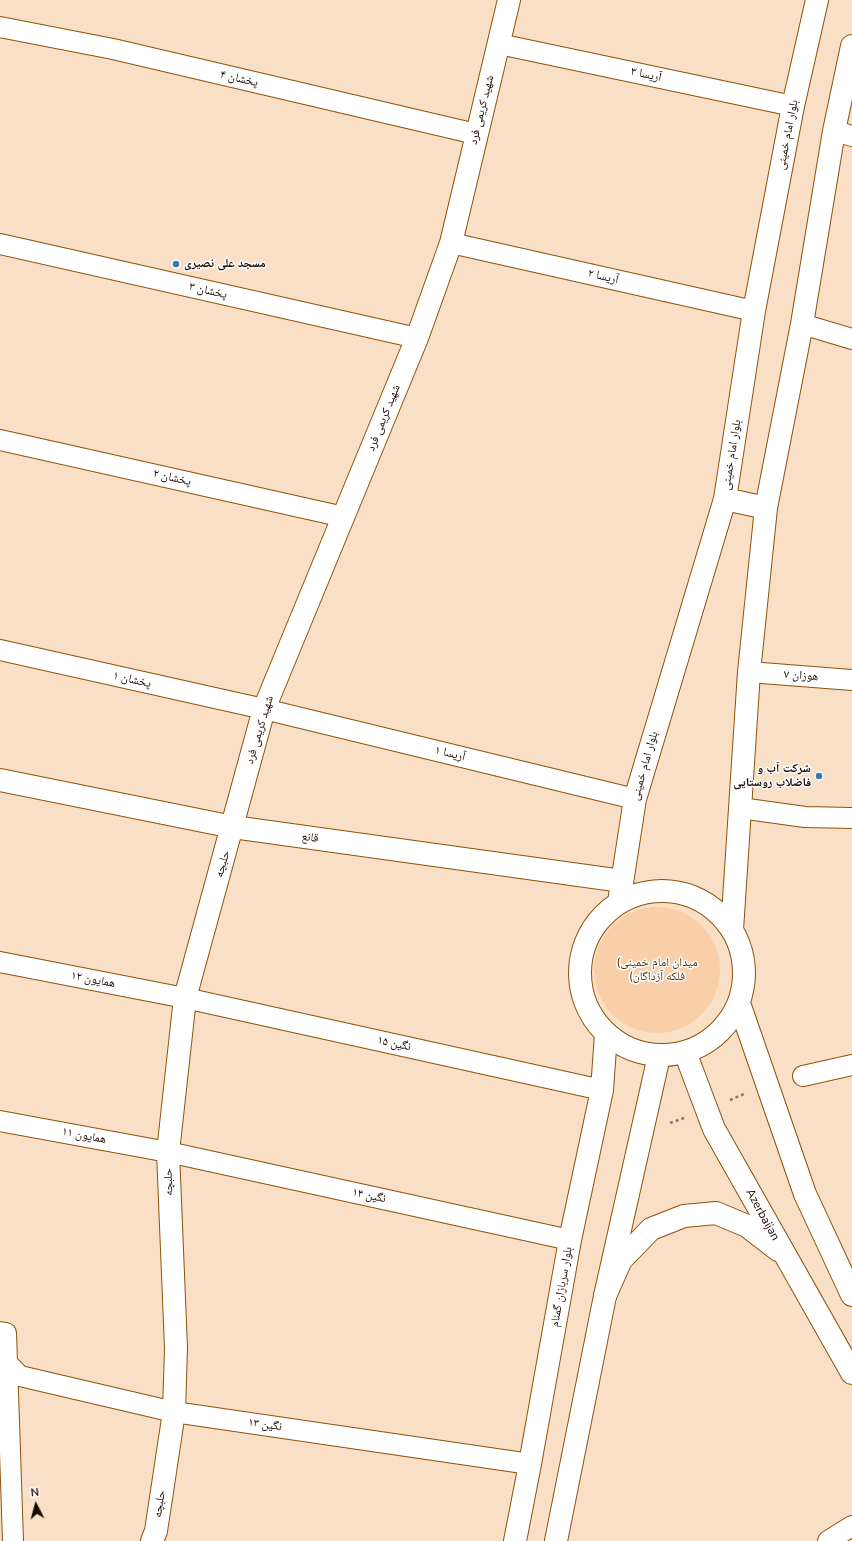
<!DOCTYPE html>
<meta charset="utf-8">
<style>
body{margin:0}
#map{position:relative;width:852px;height:1541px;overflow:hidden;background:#fadfc7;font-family:"Nunito Sans",sans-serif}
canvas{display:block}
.north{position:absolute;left:16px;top:1485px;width:40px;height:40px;-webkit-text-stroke:3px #fff;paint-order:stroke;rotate:354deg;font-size:11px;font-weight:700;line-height:16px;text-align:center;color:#190800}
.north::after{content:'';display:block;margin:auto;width:14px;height:18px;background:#190800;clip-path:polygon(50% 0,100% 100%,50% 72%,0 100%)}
</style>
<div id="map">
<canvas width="852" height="1541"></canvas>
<div class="north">N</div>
</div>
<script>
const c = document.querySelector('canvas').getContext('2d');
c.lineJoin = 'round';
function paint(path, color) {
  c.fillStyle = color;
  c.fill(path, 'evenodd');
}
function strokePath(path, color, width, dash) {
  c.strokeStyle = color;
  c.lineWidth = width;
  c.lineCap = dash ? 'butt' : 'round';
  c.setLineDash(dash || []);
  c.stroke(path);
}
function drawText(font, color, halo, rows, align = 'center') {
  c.font = font + ' "Nunito Sans","Noto Naskh Arabic",sans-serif';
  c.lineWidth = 3;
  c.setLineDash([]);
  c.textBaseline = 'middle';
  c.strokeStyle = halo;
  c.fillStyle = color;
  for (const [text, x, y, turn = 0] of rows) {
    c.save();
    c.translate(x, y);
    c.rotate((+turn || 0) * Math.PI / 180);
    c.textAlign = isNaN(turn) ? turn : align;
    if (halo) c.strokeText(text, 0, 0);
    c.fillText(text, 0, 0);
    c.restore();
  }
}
const green = new Path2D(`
 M594 970a63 63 0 1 1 126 0a63 63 0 1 1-126 0Z`);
const path = new Path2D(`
 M730,1100L744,1094
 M670,1123L684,1118`);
const minor = new Path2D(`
 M0,27L113,49L476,134
 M499,44L793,106
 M834,131L852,136
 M451,243L754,311
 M0,244L417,338
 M802,324L852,339
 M0,440L344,517
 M0,650L264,709L635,799
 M749,672L852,680
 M740,808L805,817L852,818
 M0,962L185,998L602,1090
 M803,1076L852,1065
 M0,1121L168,1152L570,1240
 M0,1332L6,1333L13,1541
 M7,1363L20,1376L174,1412L530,1464
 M828,1541L852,1526`);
const tertiary = new Path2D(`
 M152,1541L156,1531L174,1412L176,1348L168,1152L185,998L264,709L417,338L451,243L509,0`);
const secondary = new Path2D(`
 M0,780L233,827L622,881
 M515,1541L530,1464L570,1240L602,1090L606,1034
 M556,1541L605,1296L659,1056`);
const primary = new Path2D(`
 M725,499L766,508
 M580 973a82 82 0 1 1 164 0a82 82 0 1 1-164 0Z
 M619,902L635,799L725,499L754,311L793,106L817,0
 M732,930L749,672L766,508L802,324L834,131L852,46
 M739,1003L805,1194L852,1295
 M685,1052L714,1129L852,1373
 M605,1296L621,1260L651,1229L684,1216L716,1213L747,1226L778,1250`);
const markers = [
 [176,264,4,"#347aaf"],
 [819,776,4,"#347aaf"]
];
const streetNames = [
 ["آریسا ۳",646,75,12],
 ["پخشان ۴",239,79,13],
 ["شهید کریمی فرد",482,110,-76],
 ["بلوار امام خمینی",788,135,-79],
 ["آریسا ۲",603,277,13],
 ["پخشان ۳",208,291,13],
 ["شهید کریمی فرد",384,418,-68],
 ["بلوار امام خمینی",732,455,-81],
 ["پخشان ۲",172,478,13],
 ["هوزان ۷",801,676,4],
 ["پخشان ۱",132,680,13],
 ["شهید کریمی فرد",260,730,-73],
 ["آریسا ۱",450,754,14],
 ["بلوار امام خمینی",645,766,-74],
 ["قانع",310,838,8],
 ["حلبچه",223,864,-74],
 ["همایون ۱۲",93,980,11],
 ["نگین ۱۵",394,1044,12],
 ["همایون ۱۱",84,1136,11],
 ["حلبچه",169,1182,-92],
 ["نگین ۱۴",369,1196,12],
 ["Azerbaijan",762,1215,61],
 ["بلوار سربازان گمنام",562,1287,-80],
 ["نگین ۱۳",265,1425,8],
 ["حلبچه",160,1504,-81]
];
const poiNames = [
 ["مسجد علی نصیری",184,264],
 ["شرکت آب و",811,769,"right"],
 ["فاضلاب روستایی",811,783,"right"]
];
const parkNames = [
 ["(میدان امام خمینی",657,963],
 ["(فلکه آزداگان",657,977]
];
paint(green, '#f8cfa9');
strokePath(minor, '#8b5309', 22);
strokePath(tertiary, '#8b5309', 24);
strokePath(secondary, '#8b5309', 24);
strokePath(primary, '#8b5309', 24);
strokePath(path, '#8e7868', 2.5, [3, 3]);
strokePath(minor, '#fff', 20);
strokePath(tertiary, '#fff', 22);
strokePath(secondary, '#fff', 22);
strokePath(primary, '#fff', 22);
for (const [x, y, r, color] of markers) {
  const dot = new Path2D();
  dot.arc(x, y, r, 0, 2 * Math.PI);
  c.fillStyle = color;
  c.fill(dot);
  strokePath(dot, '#fff', 1.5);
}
drawText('12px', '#190800', '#fff', streetNames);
drawText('bold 12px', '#190800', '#fff', poiNames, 'left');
drawText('12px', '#553206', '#fff', parkNames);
</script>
